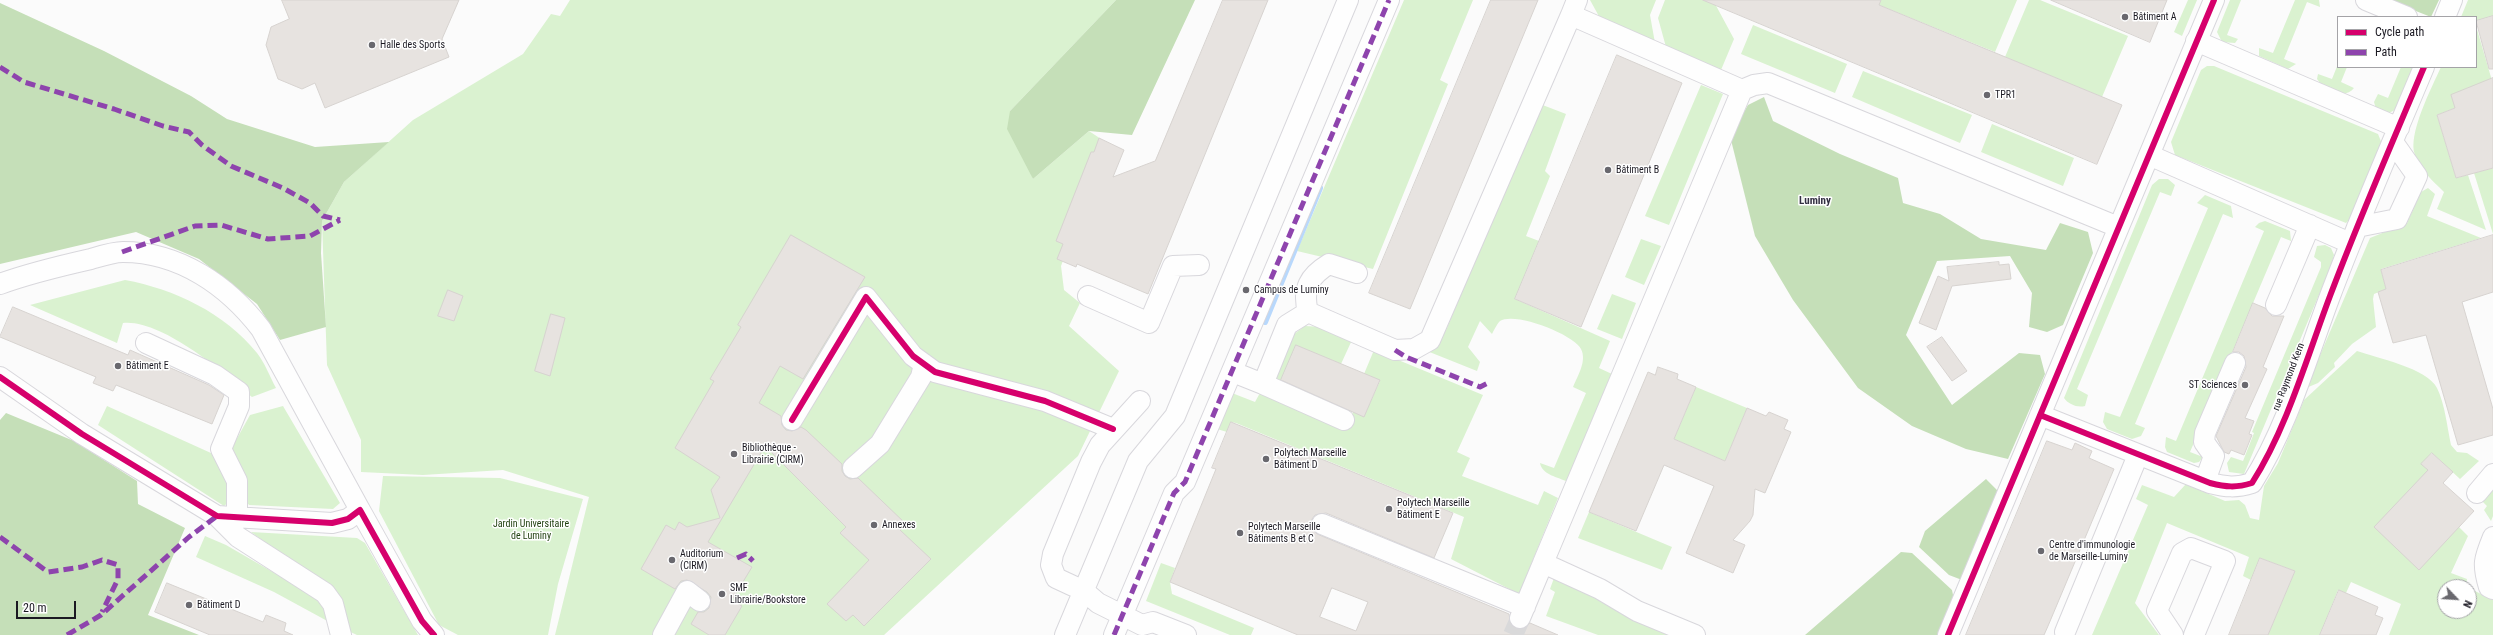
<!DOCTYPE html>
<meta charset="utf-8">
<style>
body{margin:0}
#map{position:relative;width:2493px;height:635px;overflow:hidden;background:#fbfbfb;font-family:"Roboto Condensed",sans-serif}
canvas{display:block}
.legend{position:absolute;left:2337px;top:16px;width:140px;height:52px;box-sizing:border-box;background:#fff;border:1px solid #a4a3a7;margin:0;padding:5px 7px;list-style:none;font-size:12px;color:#1b1922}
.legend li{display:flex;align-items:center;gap:8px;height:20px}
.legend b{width:20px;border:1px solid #a4a3a7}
.north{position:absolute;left:2437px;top:579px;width:40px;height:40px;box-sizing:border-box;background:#fff;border:1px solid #a4a3a7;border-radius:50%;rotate:115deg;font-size:11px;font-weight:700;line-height:16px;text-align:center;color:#1b1922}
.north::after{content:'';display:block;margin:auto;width:14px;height:18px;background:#69686e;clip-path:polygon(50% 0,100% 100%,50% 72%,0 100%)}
.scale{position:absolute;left:16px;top:601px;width:60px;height:18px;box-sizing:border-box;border:2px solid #1b1922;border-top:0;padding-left:5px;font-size:12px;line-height:14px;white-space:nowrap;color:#1b1922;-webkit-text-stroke:3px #fff;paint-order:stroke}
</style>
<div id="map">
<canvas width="2493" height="635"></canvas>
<ul class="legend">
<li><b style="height:5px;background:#d6006c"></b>Cycle path</li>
<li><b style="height:5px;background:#8e44ad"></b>Path</li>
</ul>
<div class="north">N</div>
<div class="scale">20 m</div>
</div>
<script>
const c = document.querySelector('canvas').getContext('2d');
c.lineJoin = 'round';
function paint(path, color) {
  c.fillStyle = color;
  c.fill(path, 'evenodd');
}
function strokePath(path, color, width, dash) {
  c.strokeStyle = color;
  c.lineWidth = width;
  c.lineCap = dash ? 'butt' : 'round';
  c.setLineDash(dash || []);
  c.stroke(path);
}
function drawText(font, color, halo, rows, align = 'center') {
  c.font = font + ' "Roboto Condensed",sans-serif';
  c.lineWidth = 3;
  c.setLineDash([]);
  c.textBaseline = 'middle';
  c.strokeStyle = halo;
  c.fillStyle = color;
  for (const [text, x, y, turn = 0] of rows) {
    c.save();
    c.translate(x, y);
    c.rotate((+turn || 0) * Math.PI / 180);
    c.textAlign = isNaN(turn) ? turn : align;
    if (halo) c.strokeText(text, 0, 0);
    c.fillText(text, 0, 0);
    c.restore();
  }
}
const green = new Path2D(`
 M570,0H1116L1010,111L1033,179L1089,131L1107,143L1061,266L1064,290L1080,303L1069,326L1119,371L1078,456L884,635H555L589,497L503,470L423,475L361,472V440L327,365L322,221L344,182L413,120L523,54L551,14L560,16Z
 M1404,0H1473L1440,80L1448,84L1373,269L1297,251Z
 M1590,0H1656L1650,15L1655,43L1601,20Z
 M1665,0H1713L1734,39L1721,70L1666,47L1658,18Z
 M1881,0H2017L1995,52L1879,5Z
 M2029,0H2040L2128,36L2102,97L2005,57Z
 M2188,0H2197L2182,36L2174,32Z
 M2230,0H2241L2227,35L2238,39L2235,43L2222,42L2217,32Z
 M2295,0H2319L2320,7L2307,2L2284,59L2296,64L2288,69L2259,56V48L2273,53Z
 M2468,0H2493V16L2476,21V17H2461Z
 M1753,25L1847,64L1835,93L1741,54Z
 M2476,26L2493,84L2455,108L2437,115L2456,178L2468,175L2486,230L2437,209L2444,192C2433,181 2420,170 2415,155C2407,135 2432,87 2441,67H2476Z
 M2338,64V67H2347L2341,82L2354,88C2345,100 2324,90 2317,79L2318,74L2332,79Z
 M2207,66H2214L2378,134L2382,144L2352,217L2346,223L2175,155L2171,142L2201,70Z
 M2401,67H2414L2397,109L2389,113L2376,109L2374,102L2378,94L2388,98Z
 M1863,71L1972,115L1960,143L1852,97Z
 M1701,85L1723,94L1669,225L1645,216Z
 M1540,104L1566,114L1545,171L1550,176L1526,236L1539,241L1515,299L1610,341L1599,368L1612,374L1568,482C1558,477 1542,475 1540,463L1554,468L1586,393L1573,387C1578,375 1587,361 1581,349C1575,335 1515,311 1500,321C1497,324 1494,330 1492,334L1480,321L1468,347L1480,362L1477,371L1427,351L1439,341L1447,328Z
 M1992,124L2074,158L2063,186L1981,152Z
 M2493,168V234L2474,173Z
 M2159,179H2168L2175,185L2171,196L2160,192L2077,389L2088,395L2085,406C2077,408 2068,404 2064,398L2152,185Z
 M2428,188L2435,194L2427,216L2481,238L2381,269L2386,289L2374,294L2373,299L2376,327L2352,344L2334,363L2335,367L2318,383L2306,388L2370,238L2407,223L2421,192Z
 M2205,195L2231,206L2233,218L2223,214L2135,424L2145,428L2141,436L2132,439L2107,429L2103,422L2105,412L2120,417L2208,208L2197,203Z
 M2265,221L2290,231L2291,241L2281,237L2190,452L2203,457L2199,462L2194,463L2167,452L2165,447L2166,437L2176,441L2264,231L2255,227L2259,223Z
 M1641,239L1661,246L1644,285L1625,277Z
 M2325,245L2331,248L2334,255L2331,266L2244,474L2229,472L2227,463L2231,457L2243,461L2254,433L2252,432L2321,267V262L2314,257L2317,246Z
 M125,280C174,289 225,313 257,353C265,363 270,377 276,388L252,397C224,372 161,319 123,323L117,343L30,305Z
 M1612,294L1636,303L1622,339L1597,329Z
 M1305,326L1323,327L1352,340L1341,364L1296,346L1280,383L1271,378L1294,334Z
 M1374,350L1483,395L1457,452L1470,458L1462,476L1538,505L1544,491L1558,498L1519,594L1451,559L1464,517L1236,423L1231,422L1227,432L1217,429L1232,393L1255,402L1261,391L1347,426L1353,412L1364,416L1380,381L1364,374Z
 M2357,351C2377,358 2427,368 2437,388C2445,404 2447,427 2451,445L2457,452L2467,453L2479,461L2460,479L2432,453L2422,464L2428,470L2459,527L2468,536L2451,573L2467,579L2466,587H2445V611H2469V588L2493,600V635H2389L2401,604L2351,582L2346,593L2338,590L2320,635H2268L2295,571L2260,558L2251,580L2243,576L2249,557L2167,523L2135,603L2159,635H2092L2148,505L2136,499L2142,485L2174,497L2186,484L2225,501L2239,500L2245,505L2250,518L2259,520L2264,486L2278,463L2304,400Z
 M1696,387L1747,408L1725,461L1674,439Z
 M107,406L222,458L231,500L224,506L98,425Z
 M283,406L340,503L333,509L249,505L243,498L230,451L250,415Z
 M383,476L500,478L583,499L558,584L548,635H458L439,625L379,511Z
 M2493,486V516L2491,521L2484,510L2487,506L2480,499Z
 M1589,512L1672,547L1662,570L1578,538Z
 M251,532L357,538L365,543L418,635H357L344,629L339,596Z
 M205,536L226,545L323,601L331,623L274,592L196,557Z
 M1161,563L1175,568L1170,582L1172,594L1254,628L1251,635H1230L1146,601Z
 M1554,578L1600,597L1673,635H1598L1546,616L1555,592L1550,589Z`);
const forest = new Path2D(`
 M1116,0H1195L1132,135L1089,131L1033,179L1007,129L1010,111Z
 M2388,0H2439L2431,17Z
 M0,3L104,51L191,96L227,119L315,147L389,142L344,182L322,221L321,253L326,327L280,340L257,304L199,259L136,232L0,264Z
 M1764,97L1773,121L1840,154L1898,178L1903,203L1940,214L1981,239L2046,250L2060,223L2088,232L2093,253L2063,325L2047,332L2029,327L2032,293L2010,256L1937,261L1906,335L1952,405L2019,353L2040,355L2045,374L2008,459L1966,449L1912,426L1858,388L1793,300L1755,236L1730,136L1748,105Z
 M6,413L74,441L137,481L138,504L185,528L148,615L199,635H0V420Z
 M1986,479L1999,492L1962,580L1949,575L1919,547L1925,531Z
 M1901,552L1912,553L1952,590L1954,600L1940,635H1805Z`);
const stream = new Path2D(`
 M1265,322L1320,188`);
const building = new Path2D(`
 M282,0H459L442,39L449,57L325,108L315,83L302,89L278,79L266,45L271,27L289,19Z
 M1223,0H1268L1148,294L1077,264L1076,267L1057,259L1063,244L1056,241L1091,152H1094L1099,138L1124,150L1113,177L1155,161Z
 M1491,0H1538L1410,309L1369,293Z
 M1703,0H1881L1879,5L2122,105L2097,164Z
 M2051,0H2167L2150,42Z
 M2493,16V69H2489L2476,21Z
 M1617,55L1682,83L1581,327L1515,299Z
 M2493,78V168L2456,178L2437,115L2455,108L2451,95Z
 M791,235L865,277L803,379L780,366L759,403L781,416L782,425L786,430L792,431L801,427L806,430L842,464V471L845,476L850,479L858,478L906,524L900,530L931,559L864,626L853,615L846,621L827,604L869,560L840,533L846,527L765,446L708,542L752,567L732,600L742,606L725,635H709L691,624L698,612H704L709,608L711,597L707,592L687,580L681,581L675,589L641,569L666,525L675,530L679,522L687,527L720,518L711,490L720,477L675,448L714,381L710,379L741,327L738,325Z
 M2493,235V292L2462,302L2493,409V435L2458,445L2426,335L2393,343L2378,292L2386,289L2381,270Z
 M1999,262V265L2009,264L2011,279L1952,286L1936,330L1919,323L1938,276L1949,281L1947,267Z
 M448,290L463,296L454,321L438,316Z
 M2253,303L2265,308L2272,316H2284L2263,367L2267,369L2245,418L2254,421L2249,434L2252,435L2244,455L2231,450L2229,454L2224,452L2216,436L2246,367L2244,356L2239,352H2233Z
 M13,307L128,355L130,350L209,385L224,395L212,424L116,385L113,391L93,383L96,377L0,337Z
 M551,314L565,318L550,376L535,371Z
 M1942,337L1967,371L1952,381L1927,347Z
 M1296,345L1380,380L1364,417L1281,380Z
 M1658,367L1678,374L1677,379L1696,387L1674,439L1725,461L1747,408L1766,416L1769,412L1788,420L1784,429L1791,432L1765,493L1755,489L1753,515L1750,521L1733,540L1745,545L1733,573L1686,553L1714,486L1664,465L1636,531L1589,512L1648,372L1655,375Z
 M1231,422L1453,513L1434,558L1326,513L1315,515L1312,519L1311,526L1317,534L1509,614L1511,625L1515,628L1522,629L1530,623L1558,635H1298L1170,582L1216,469L1212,468ZM1332,588L1368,602L1356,631L1320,617Z
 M2047,441L2072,450L2075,443L2092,451L2089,458L2114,469L2048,626L2044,635H1966Z
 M2432,453L2453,472L2443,483L2474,511L2419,570L2374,527L2428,470L2421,464Z
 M2260,558L2295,571L2268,635H2229Z
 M167,583L263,622L266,615L286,623L284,631L293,635H210L155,612Z
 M2339,590L2378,607L2375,615L2383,618L2376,635H2320Z`);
const minorTunnel = new Path2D(`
 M1513,635L1520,619`);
const minor = new Path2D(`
 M2366,0L2407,17
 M1571,15L1577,0
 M2445,17L2452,0
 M2196,41L2399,128
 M2149,155L2350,243
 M2357,227L2397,219L2417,176L2393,142
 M1357,273L1329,264C1309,276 1302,289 1308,312L1395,350L1414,349L1430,340L1571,15L1742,90
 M0,284C30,273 60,266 91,259C101,256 113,252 123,252C180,252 228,286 261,329L360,510
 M1088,296L1149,323L1173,266L1199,265
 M2276,305L2310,225
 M146,343L215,375L239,392V406L221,449L237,481V518
 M1233,372L1263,384L1287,325L1308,312
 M0,377L82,434L217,516L332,523L348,519L360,510L422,621L434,635
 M1263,384L1344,420
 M1140,401L1100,445L1091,462L1053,554L1051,565L1056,578L1084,591L1098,603L1142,625L1153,622L1186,635
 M2040,415L2210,483C2226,487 2236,488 2252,483C2287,428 2307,357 2330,296C2359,219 2392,143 2424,67
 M792,420L866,297L913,356L935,372L1045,401L1113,429
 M853,468L880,444L921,377L924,364
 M2205,481L2214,456L2204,442L2205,433L2235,363
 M2477,493L2493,474
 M217,516L238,537L325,593L333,604L341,635
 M1322,524L1525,607
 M2493,537C2484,559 2482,564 2489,587L2493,589
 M1520,618L1543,563
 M2065,632L2138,455
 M663,635L687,591L700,601
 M1065,635L1138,461L1175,416L1348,0
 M1114,635L1174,493L1185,482L1389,0
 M1695,635L1637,611L1600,589L1543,563L1742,90L1754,85L1768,83L2118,227
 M1948,635L2214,0
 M2173,635L2157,611L2182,553L2191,548L2225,561L2194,635`);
const quiet = new Path2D(`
 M0,67L24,82L114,109L163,126L189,132L202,145L231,166L283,188L310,203L323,216L340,220
 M122,252L195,226L221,225L268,239L310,236L340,220
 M1395,350L1406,357L1480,387L1488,383
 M0,537L48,572L82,567L102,560L118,565V579L102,612
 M737,558L746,554L753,561
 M67,635L101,615L189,537L217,516
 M1114,635L1174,493L1185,482L1389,0`);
const cycleway = new Path2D(`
 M0,377L82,434L217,516L332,523L348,519L360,510L422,621L434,635
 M2040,415L2210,483C2226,487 2236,488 2252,483C2287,428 2307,357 2330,296C2359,219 2392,143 2424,67
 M792,420L866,297L913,356L935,372L1045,401L1113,429
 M1948,635L2214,0`);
const markers = [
 [2125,17,4,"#69686e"],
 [372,45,4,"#69686e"],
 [1987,95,4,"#69686e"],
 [1608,170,4,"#69686e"],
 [1246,290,4,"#69686e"],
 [118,366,4,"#69686e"],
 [2245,385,4,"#69686e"],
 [734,454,4,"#69686e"],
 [1266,459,4,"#69686e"],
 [1389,509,4,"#69686e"],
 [874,525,4,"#69686e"],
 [1240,533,4,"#69686e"],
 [2041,551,4,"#69686e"],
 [672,560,4,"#69686e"],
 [722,594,4,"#69686e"],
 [189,605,4,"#69686e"]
];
const poiNames = [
 ["Bâtiment A",2133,17],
 ["Halle des Sports",380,45],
 ["TPR1",1995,95],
 ["Bâtiment B",1616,170],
 ["Campus de Luminy",1254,290],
 ["Bâtiment E",126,366],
 ["ST Sciences",2237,385,"right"],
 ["Bibliothèque -",742,448],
 ["Librairie (CIRM)",742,460],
 ["Polytech Marseille",1274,453],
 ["Bâtiment D",1274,465],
 ["Polytech Marseille",1397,503],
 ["Bâtiment E",1397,515],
 ["Annexes",882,525],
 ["Polytech Marseille",1248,527],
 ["Bâtiments B et C",1248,539],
 ["Centre d'immunologie",2049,545],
 ["de Marseille-Luminy",2049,557],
 ["Auditorium",680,554],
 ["(CIRM)",680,566],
 ["SMF",730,588],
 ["Librairie/Bookstore",730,600],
 ["Bâtiment D",197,605]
];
const streetNames = [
 ["rue Raymond Kern",2289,377,-69]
];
const parkNames = [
 ["Jardin Universitaire",531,524],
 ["de Luminy",531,536]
];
const neighbourhoodNames = [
 ["Luminy",1815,201]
];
paint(green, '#daf2d0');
paint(forest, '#c5dfb8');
strokePath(stream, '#b8d8fc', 6);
paint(building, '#e7e3e0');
strokePath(building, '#d7d3d0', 1);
strokePath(minorTunnel, '#d9d9da', 20, [20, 10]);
strokePath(minor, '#d8d7dc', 22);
strokePath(minor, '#fefefe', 20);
strokePath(quiet, '#8e44ad', 5, [10, 5]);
strokePath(cycleway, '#d6006c', 6);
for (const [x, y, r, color] of markers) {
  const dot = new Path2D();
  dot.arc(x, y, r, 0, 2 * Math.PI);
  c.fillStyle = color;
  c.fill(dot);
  strokePath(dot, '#fff', 1.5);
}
drawText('10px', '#1b1922', '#fff', poiNames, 'left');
drawText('10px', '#1b1922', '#fff', streetNames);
drawText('10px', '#234212', '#fff', parkNames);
drawText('bold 11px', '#333042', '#fff', neighbourhoodNames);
</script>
